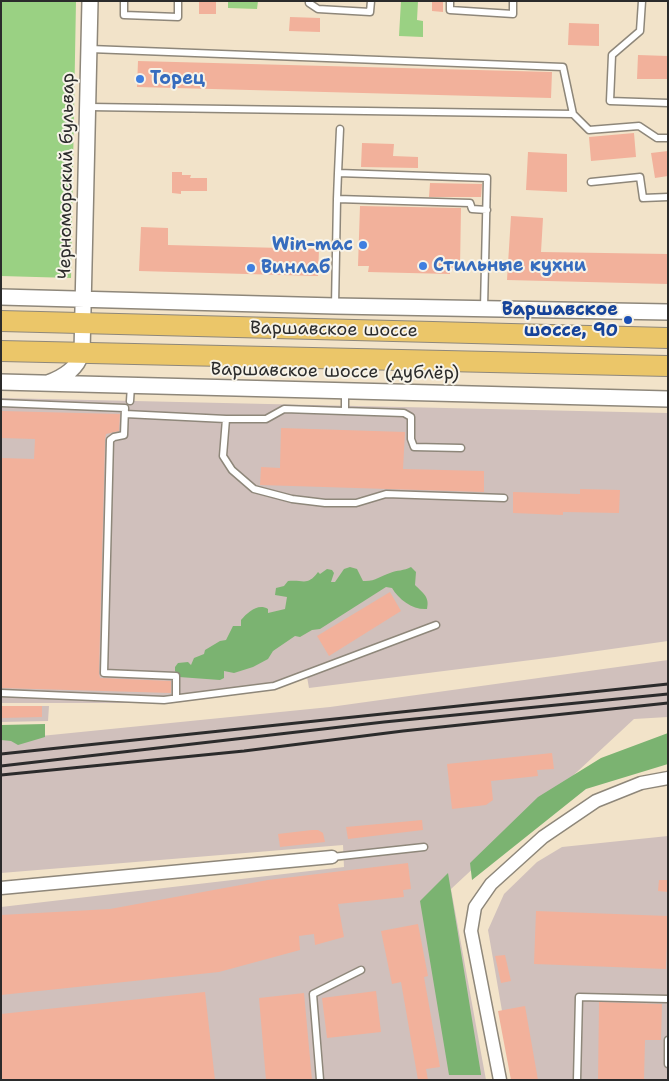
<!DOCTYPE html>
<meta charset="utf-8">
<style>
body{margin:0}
#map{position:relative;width:669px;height:1081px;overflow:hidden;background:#f2e3c9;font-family:"Shantell Sans",sans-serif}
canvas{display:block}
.frame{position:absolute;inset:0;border:2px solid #2b2b2b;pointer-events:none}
</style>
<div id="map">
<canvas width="669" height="1081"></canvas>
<div class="frame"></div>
</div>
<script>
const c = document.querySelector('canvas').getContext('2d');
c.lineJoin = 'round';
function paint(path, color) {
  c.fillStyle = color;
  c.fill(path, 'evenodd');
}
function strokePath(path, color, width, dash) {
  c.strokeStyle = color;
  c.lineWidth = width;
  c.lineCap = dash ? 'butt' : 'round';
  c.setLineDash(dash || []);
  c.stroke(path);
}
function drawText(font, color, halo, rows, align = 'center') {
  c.font = font + ' "Shantell Sans",sans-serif';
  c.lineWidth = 4;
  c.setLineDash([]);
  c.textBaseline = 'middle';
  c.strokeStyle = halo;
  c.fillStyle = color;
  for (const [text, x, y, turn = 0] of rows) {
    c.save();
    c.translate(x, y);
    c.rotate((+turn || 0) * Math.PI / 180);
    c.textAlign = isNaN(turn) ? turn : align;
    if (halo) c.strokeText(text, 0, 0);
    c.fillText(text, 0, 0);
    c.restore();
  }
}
const industrial = new Path2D(`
 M1,398L668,413V641L555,657L309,688L307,677L271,690L173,703H1Z
 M668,660V717L634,719L451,889L486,1080H1V907L344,867L343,845L1,873V740L330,707Z
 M1,706H49L48,721L1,722Z
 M668,836V1080H514L488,930L504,894L537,862L562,847Z`);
const green = new Path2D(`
 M1,1H76L71,278L1,276Z
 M228,1H258L257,9L228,8Z
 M401,1H418L417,20L423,21V37L399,36Z`);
const forest = new Path2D(`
 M350,567L357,569L363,581C375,582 380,576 390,573C397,570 404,571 411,567L416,572L415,585C423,593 430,597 427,609C413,610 399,600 392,588L386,587L320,629L312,630L300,637L295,636L273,651L268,659L253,667L234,673L224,671V678L220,680L179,677L175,671V667L178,663L188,662L191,665L194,658L204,654L205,650L220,641L226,640L233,626H241V620C248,612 258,603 268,609V613L285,609L287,597L275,595L276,588L284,586L288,581C303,579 307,587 318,572L320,574L327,569L332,570L334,573L331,582H335L344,569Z
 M45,724V737L18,745L11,741L1,740V725Z
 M668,733V764L586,789L472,880L470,863L538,797L601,758Z
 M448,873L481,1074V1075H449L420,901Z`);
const building = new Path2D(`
 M432,1H443V12L432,11Z
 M199,2H216V14H199Z
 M290,17L320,18V32L289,31Z
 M569,23L599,24V46L568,45Z
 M638,55L668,56V79H637Z
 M138,61L552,72L551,98L137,87Z
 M634,133L636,157L591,161L589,137Z
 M362,143L394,144L393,156L418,157V168L361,167Z
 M668,151V176L655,178L651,153Z
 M528,152L567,154V192L526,190Z
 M172,172H182V175H191L190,178H207V191H181V194L172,193Z
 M430,183L482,184L481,197H429Z
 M360,206L461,208L460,268H450V274L368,272L369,266H358Z
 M511,216L543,218L541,252L668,254V284L507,280Z
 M141,227L168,228V245L319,249L318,276L139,271Z
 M1,411L120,414L119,431L106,434L105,440L99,673L100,678L171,681V693L1,688V458L34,459L35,439L1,438Z
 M281,428L405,432L403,469L484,471V492L260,485L261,467L280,468Z
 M580,489L620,490L619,513L563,512V515L513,513V492L580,494Z
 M390,592L401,611L329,656L317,636Z
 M1,706H42V717L1,718Z
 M552,753L554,769L537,770L538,776L491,781L493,800L486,805L452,809L447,764Z
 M422,820L423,830L348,839L346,827Z
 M312,830H318L323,833L325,842L280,847L278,834Z
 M408,863L411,889L403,890L404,897L338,904L344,937L315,945L314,934L299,936L300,950L219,972L1,995V915L110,909L268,880Z
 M659,880H668V892L658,891Z
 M536,911L668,916L666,969L534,964Z
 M418,924L428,976L424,977L440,1067L426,1069L428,1080H418L401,982L392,984L381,931Z
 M505,955L511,981L501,983L495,956Z
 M376,991L381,1032L327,1038L322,998Z
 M205,992L215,1080H1V1014Z
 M304,993L312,1080H266L259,998Z
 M599,1002L662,1004L661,1040H645L644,1080H598Z
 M525,1006L538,1080H511L498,1011Z`);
const service = new Path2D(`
 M124,1V15L178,17V1
 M309,1V3L318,9L370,12L371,1
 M450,1V10L513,14V1
 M642,1L640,31L612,55L610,101L668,103
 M90,49L563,67L573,114L589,130L639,126L657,138H668
 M89,107L573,114
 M338,173L340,129
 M591,182L640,177L643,198L668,197
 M335,306L337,199
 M484,308C485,264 486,221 487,178L338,173L337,199L470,203L472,209L487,210
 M130,401L131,386
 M1,403L125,408L124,435L114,437L110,440L104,673L176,676V698
 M345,410V391
 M125,414L226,419
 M461,448L414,447L411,439V417L404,413L284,409L266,419H226L223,456L232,470L254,489L292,499L325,503H356L386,494L504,498
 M1,693L164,700L274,686L436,625
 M332,857L424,847
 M668,1040V1064
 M320,1080L313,994L361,970
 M577,1080L579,997L668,999`);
const minor = new Path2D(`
 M1,888L332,857
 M500,1080L471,931L475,907L491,884L543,837L596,801L641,783L668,778`);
const tertiary = new Path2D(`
 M1,297L335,306L668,312
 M1,382L668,399
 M48,383C64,377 77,369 82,352L90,1`);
const primary = new Path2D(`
 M1,321L668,338
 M1,351L668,366`);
const rail = new Path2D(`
 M1,754L668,684
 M1,766L384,722L668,694
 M1,775L244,751L403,731L668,703`);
const markers = [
 [140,79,5,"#3f7fe0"],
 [363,245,5,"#3f7fe0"],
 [423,266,5,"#3f7fe0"],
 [251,268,5,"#3f7fe0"],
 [628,320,5,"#1a4fb4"]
];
const shopNames = [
 ["Торец",150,79],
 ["Win-mac",353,245,"right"],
 ["Стильные кухни",433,266],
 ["Винлаб",261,268]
];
const streetNames = [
 ["Черноморский бульвар",67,176,-89],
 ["Варшавское шоссе",334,330,1],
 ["Варшавское шоссе (дублёр)",335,372,1]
];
const transitNames = [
 ["Варшавское",618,310],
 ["шоссе, 90",618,331]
];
paint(industrial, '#d0c0bc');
paint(green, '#9ad183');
paint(forest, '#7bb371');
paint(building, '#f2b19b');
strokePath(service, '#8e877a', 9);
strokePath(minor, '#8e877a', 15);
strokePath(tertiary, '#8e877a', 18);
strokePath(primary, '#8e877a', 22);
strokePath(service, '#fff', 6);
strokePath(minor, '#fff', 12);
strokePath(tertiary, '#fff', 15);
strokePath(primary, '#ebc669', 20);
strokePath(rail, '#2b2b2b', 3);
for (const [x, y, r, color] of markers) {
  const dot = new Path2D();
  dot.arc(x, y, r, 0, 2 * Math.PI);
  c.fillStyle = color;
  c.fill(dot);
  strokePath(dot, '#f7f3e8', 2);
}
drawText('bold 18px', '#366cbe', '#f7f3e8', shopNames, 'left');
drawText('18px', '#2b2b2b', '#f7f3e8', streetNames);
drawText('bold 18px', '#164399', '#f7f3e8', transitNames, 'right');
</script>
